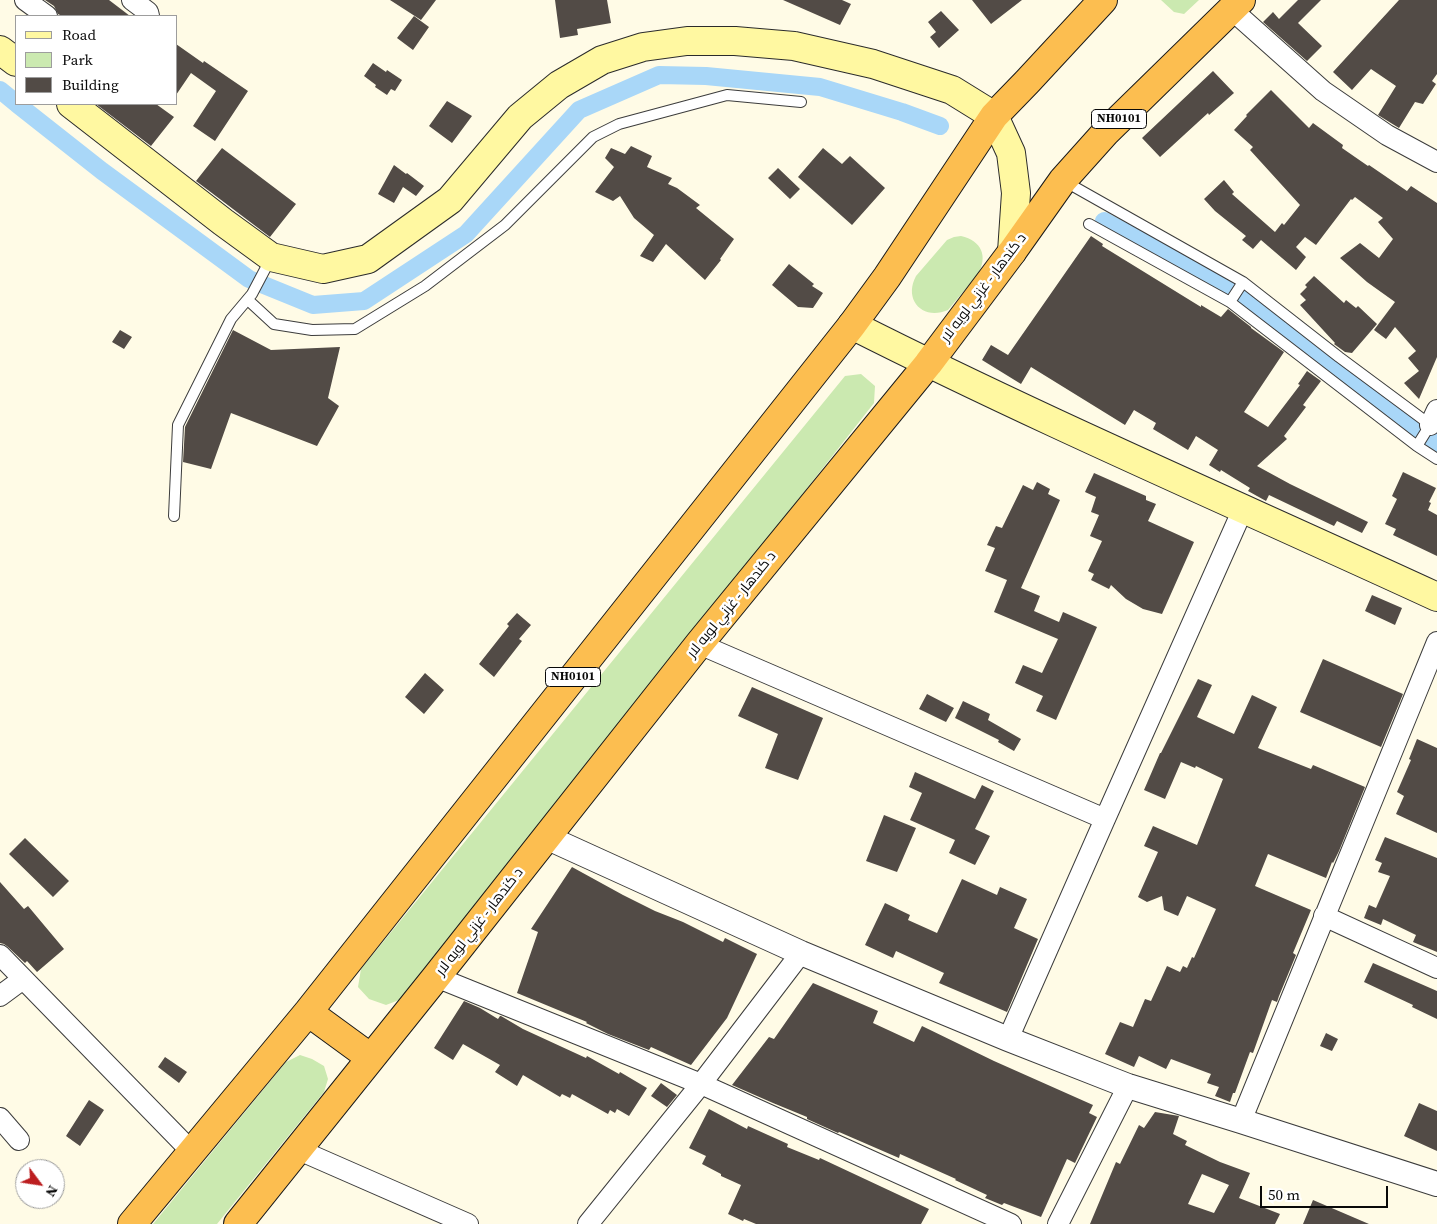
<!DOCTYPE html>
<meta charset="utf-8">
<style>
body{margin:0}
#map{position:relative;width:1437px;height:1224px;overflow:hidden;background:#fffbe6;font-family:"Source Serif 4",serif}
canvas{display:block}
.legend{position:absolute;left:15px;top:15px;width:162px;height:90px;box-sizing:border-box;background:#fff;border:1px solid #9d9d9d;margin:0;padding:6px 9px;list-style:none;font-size:15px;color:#090909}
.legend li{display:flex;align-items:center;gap:10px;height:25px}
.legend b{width:25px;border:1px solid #9d9d9d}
.north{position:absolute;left:15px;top:1159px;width:50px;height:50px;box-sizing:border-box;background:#fff;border:1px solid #9d9d9d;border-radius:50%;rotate:121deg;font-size:14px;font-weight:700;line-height:20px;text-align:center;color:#090909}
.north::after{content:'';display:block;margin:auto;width:18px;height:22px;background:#bc1e20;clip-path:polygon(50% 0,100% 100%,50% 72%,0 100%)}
.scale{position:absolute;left:1260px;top:1186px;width:128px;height:22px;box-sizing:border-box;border:2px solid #090909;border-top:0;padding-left:6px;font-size:15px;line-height:18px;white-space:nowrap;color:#090909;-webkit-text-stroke:4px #fff;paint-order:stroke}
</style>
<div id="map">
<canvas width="1437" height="1224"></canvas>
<ul class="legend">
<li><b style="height:6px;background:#fff8a1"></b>Road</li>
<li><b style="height:14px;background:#cbe9b0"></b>Park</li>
<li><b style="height:14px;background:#524b46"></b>Building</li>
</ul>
<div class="north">N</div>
<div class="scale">50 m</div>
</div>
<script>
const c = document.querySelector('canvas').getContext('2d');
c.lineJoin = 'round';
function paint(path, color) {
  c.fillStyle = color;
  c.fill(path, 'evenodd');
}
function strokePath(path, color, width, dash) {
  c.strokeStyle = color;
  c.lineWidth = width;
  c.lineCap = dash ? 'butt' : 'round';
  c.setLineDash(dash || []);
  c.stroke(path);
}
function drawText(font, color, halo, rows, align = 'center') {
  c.font = font + ' "Source Serif 4",Cairo,serif';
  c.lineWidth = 5;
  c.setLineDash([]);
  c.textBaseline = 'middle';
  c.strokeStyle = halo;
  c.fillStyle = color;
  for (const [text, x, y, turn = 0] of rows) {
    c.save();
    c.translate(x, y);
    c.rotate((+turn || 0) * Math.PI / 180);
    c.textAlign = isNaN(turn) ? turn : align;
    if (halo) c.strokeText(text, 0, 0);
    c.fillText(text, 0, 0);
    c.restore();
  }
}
const green = new Path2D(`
 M1161,0H1199L1184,14L1174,12Z
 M961,236C982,241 988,256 978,274L948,310C923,321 903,300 916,276L947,240L954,237Z
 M861,374L875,386L874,403L407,997L386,1005L369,999L358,987L361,969L845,376Z
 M300,1055L312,1059L324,1066L328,1079L324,1092L217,1224H153L286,1062Z`);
const canal = new Path2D(`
 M0,90L16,103
 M17,104L102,171L249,279L313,305L364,301L466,234L579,110L659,75L706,76L820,87L902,112L940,126
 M1104,221L1222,284L1394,413L1437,443`);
const building = new Path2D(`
 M45,0H109L130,16H62L58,14L54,6Z
 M390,0H436L421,20Z
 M555,0H607L611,23L577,29L578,35L560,38Z
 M783,0H842L851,4L840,25Z
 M972,0H1022L991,24Z
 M1298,0H1321L1298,23L1322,46L1307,61L1263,22L1273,12L1279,19Z
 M1399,0H1437V74L1432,81L1436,84L1423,104L1415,102L1399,128L1378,115L1396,86L1371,69L1352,90L1333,72Z
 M941,11L959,30L939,48L930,37L936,32L928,22Z
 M414,16L429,27L413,50L397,38Z
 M176,44L203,63L204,61L248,91L215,141L193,126L216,91L191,73L176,95Z
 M373,63L386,72L387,70L402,80L395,91L391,89L387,95L375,87L376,85L364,76Z
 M1213,71L1234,93L1209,115L1208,113L1160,157L1142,138Z
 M1271,90L1309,128L1313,123L1343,145L1342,148L1368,166L1369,165L1407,191L1411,186L1437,203V357L1419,399L1404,383L1419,371L1408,358L1416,351L1395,327L1386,339L1374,330L1395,302L1367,282L1340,258L1360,243L1379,258L1393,239L1378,222L1383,218L1355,197L1352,200L1351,199L1316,245L1305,237L1296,247L1306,257L1296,270L1261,240L1253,249L1242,240L1246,236L1215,211L1204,199L1224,180L1234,192L1232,194L1275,232L1282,223L1284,225L1300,205L1250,150L1253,147L1234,130L1247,116L1246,115Z
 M447,101L472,116L452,143L429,126Z
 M96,104H156L174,117L151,146Z
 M631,146L652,156L647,167L672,178L668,184L677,188L700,205L696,208L734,239L720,259L721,260L705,280L666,244L653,262L640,256L654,235L634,218L620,196L613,201L595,192L614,167L605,158L611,148L625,154Z
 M222,148L296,204L270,237L196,181Z
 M823,148L842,164L850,156L885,188L852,225L798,177Z
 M394,165L406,174L407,173L424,186L416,196L403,187L394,203L378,194Z
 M778,168L800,189L790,199L768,178Z
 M1091,236L1103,244L1102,246L1201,307V305L1221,317L1228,309L1251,327V328L1284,352L1244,412L1268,427L1300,385L1298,384L1307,371L1321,381L1303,405L1306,407L1284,436L1287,439L1257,466L1290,484L1368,522L1362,533L1337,521L1334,526L1269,495L1266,501L1248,491L1250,488L1221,470L1220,472L1209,465L1218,450L1196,436L1188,450L1153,429L1156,423L1134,410L1125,425L1031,367L1021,384L982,360L991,345L1008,355Z
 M789,264L814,284L812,286L823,293L813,308L798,307L772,285Z
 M1314,276L1344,303L1346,300L1356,308L1358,306L1377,324L1352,353L1345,352L1334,344L1335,343L1300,305L1306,300L1300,294L1307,287L1305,285Z
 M120,330L132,337L124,349L112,342Z
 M233,330L271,350L340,347L328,398L339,406L317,446L231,413L211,469L183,462L185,427Z
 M1403,472L1436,488L1429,502L1431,503L1428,510L1437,515V556L1393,535L1396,529L1385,524L1397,499L1392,496Z
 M1094,473L1146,496V500L1156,504L1148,521L1194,542L1162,614L1143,609L1126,599L1111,585L1109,589L1091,580L1094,574L1088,571L1102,541L1090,536L1099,515L1091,512L1096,497L1085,492Z
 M1037,482L1050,489L1048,494L1060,500L1021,588L1040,596L1034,611L1059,622L1063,612L1097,627L1056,720L1036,711L1043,696L1015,683L1023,665L1042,673L1058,639L994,612L1007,580L985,571L995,548L987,545L996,526L1002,528L1023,485L1033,490Z
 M1372,595L1402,608L1395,625L1365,611Z
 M517,613L531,625L519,639L522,641L494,677L479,664L509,626L507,624Z
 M1323,659L1403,694L1381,747L1300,712Z
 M425,673L444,690L424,714L405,697Z
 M1198,679L1212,685L1197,717L1234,734L1252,695L1277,707L1258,748L1311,769L1313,765L1365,787L1339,851L1333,863L1332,862L1326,878L1268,854L1255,886L1311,910L1293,953L1296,955L1279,996L1277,1002L1272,1000L1253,1053L1250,1052L1235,1093H1233L1230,1102L1215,1096L1219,1087L1207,1083L1211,1074L1171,1059L1166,1069L1139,1056L1134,1067L1105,1054L1120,1022L1133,1027L1145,999L1151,1001L1167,966L1180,972L1183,966L1187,968L1192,957L1194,958L1216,909L1187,896L1178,916L1164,910L1162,896L1147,902L1138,897L1158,852L1144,846L1153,826L1197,845L1223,779L1196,766L1195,768L1181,762L1165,799L1144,790L1160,753H1161Z
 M752,687L823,718L798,780L765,768L778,734L738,716Z
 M927,694L954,708L946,722L919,709Z
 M963,701L990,714L988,720L1021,739L1014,751L998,742L999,740L955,718Z
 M1417,739L1437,748V833L1396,814L1404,796L1397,792L1411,760L1409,759Z
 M915,772L975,799L982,785L994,791L975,829L990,836L975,865L949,853L955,840L910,820L922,793L909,787Z
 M884,815L916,828L897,872L866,861Z
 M1385,837L1437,858V952L1413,942L1416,935L1383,919L1381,925L1364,918L1369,905L1376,908L1390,876L1378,872L1382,863L1375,860Z
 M25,838L69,881L53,897L9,854Z
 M572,867L623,895L655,911L683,922L723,942L725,938L757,954L727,1018L691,1065L651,1047L649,1050L608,1034L586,1023L587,1022L517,993L538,932L531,929Z
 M962,879L997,895L1000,887L1027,899L1014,928L1038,939L1007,1012L939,983L944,973L896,951L893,958L865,945L885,903L910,915L908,920L937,933Z
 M0,882L24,909L28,906L64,949L37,972L27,961L25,963L8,947L4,944L0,943Z
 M1373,963L1437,991V1019L1412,1007L1413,1005L1364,982Z
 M813,983L878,1011L873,1023L914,1042L922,1026L994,1061L1093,1105L1089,1113L1097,1117L1075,1163L1067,1159L1041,1217L1004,1203L1002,1205L985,1198L987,1195L955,1180L956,1179L900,1154L899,1158L839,1132L838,1133L807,1119V1117L773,1103L732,1085L769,1037L774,1039Z
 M464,1001L480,1008L498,1019L500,1016H501L523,1029L586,1058L587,1056L619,1074L620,1072L647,1088L629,1116L617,1109L615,1113L610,1110L608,1114L572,1094L570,1098L562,1094L560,1097L523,1075L517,1086L495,1072L500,1065L463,1044L453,1060L434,1048Z
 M1326,1033L1338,1039L1332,1051L1320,1046Z
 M165,1057L187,1072L179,1083L158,1067Z
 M661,1083L677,1095L667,1107L651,1096Z
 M89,1100L104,1110L80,1146L66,1136Z
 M1419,1103L1437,1111V1151L1404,1136Z
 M709,1109L747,1129L748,1126L788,1144L787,1147L819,1160L820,1158L929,1209L921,1224H756L744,1219L743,1221L728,1214L741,1185L721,1176V1174L702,1164L706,1156L689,1148Z
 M1155,1112L1179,1116L1173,1134L1187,1141L1185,1145L1220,1162L1250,1173L1239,1198L1280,1214L1275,1224H1090L1116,1162L1120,1164L1139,1125L1144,1128ZM1202,1174L1229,1185L1214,1213L1188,1204Z
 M1313,1200L1369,1224H1303Z`);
const service = new Path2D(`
 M1064,181L1243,282L1339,357L1432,426
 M1089,224L1230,302L1417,446L1437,459
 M248,300L274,324L312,330L355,329L425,286L505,225L593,137L619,124L727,95L801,102
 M1230,302L1243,282
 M1417,446L1430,425
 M174,516L178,425L231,319L252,294L271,258`);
const minor = new Path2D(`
 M25,0L47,16
 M132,0L148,12L149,16
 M1231,9L1323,91L1387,135L1437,162
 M1430,425L1437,410
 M699,644L1105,819
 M1324,916L1437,968
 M0,955L192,1152
 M436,977L701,1084L1011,1224
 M0,996L23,979
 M1008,1039L1105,819L1243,509
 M0,1118L19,1140
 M1241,1121L1437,642
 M299,1150L468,1224
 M588,1224L701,1084L801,953
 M1058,1224L1128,1086`);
const tertiary = new Path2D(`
 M546,837L801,953L1008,1039L1128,1086L1241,1121L1437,1184`);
const secondary = new Path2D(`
 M0,50L16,62
 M71,104L223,222L271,257L323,269L368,259L450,200L520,117L559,85L602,60L643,47L687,41H735L794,46L873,64L952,90L994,116L1011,153L1016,193L1012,252
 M852,325C1044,422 1242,507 1437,597`);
const trunk = new Path2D(`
 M308,1012L371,1058
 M132,1224L308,1012L852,325L887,277L994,116L1027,82L1103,0
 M238,1224L436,977L699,644L928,364L1012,252L1063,180L1106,132L1241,0`);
const shields = [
 [1119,119,55],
 [573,677,55]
];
const shieldNames = [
 ["NH0101",1119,119],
 ["NH0101",573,677]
];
const streetNames = [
 ["د کندهار - غزني لويه لار",984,288,-53],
 ["د کندهار - غزني لويه لار",732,605,-51],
 ["د کندهار - غزني لويه لار",480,922,-52]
];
paint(green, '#cbe9b0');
strokePath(canal, '#a9d7f8', 18);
paint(building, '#524b46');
strokePath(service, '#3c3c3c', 12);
strokePath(minor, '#3c3c3c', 22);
strokePath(tertiary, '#3c3c3c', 26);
strokePath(secondary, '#2b2b2b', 30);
strokePath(trunk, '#1a1a1a', 30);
strokePath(service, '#fff', 10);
strokePath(minor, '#fff', 20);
strokePath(tertiary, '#fff', 24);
strokePath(secondary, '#fff8a1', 28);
strokePath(trunk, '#fcbe50', 28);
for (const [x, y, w] of shields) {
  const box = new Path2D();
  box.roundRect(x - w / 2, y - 9.5, w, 19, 4);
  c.fillStyle = '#fff';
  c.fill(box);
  strokePath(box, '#090909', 1);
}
drawText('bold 12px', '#090909', null, shieldNames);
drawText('14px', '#090909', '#fff', streetNames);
</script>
